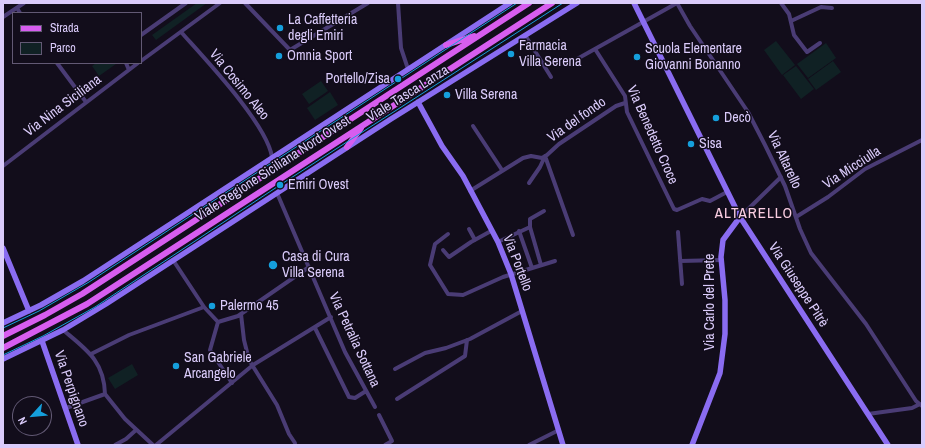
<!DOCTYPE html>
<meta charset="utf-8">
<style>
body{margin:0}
#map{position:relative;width:925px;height:448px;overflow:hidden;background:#120d1b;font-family:"Archivo Narrow",sans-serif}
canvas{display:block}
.frame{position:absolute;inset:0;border:4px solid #dacbfa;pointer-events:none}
.legend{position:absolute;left:12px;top:12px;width:130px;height:52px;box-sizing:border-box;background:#120d1b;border:1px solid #625974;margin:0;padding:5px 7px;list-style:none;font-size:12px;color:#dacbfa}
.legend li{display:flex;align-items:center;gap:8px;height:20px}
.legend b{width:20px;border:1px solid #625974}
.north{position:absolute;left:12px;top:396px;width:40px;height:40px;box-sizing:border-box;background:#120d1b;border:1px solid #625974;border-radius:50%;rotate:243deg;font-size:11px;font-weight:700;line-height:16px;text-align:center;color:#dacbfa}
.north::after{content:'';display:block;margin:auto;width:14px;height:18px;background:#159fdc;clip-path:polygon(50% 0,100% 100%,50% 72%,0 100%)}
</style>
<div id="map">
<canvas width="925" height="448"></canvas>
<div class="frame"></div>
<ul class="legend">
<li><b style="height:5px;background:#d75def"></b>Strada</li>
<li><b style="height:11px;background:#102124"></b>Parco</li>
</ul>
<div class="north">N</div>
</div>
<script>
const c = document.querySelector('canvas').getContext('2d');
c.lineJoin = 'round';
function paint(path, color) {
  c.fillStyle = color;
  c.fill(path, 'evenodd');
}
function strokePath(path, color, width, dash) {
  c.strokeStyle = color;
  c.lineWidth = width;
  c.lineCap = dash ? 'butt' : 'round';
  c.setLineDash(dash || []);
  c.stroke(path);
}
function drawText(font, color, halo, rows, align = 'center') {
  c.font = font + ' "Archivo Narrow",sans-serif';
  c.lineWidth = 3;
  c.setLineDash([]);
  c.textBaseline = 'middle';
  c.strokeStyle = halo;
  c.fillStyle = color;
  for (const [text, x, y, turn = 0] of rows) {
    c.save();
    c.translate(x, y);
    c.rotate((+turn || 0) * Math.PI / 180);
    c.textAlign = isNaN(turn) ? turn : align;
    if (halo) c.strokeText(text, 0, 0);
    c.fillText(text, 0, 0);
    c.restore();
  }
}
const green = new Path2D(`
 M197,3H207L156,40L152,35Z
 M776,41L795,65L782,75L764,50Z
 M826,43L836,58L808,78L797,64Z
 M833,61L841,72L816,90L808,79Z
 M96,63H116V64L99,76L92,66Z
 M796,66L814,89L801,99L783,75Z
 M321,81L328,91L309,104L302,94Z
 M330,92L338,105L315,120L307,108Z
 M132,364L138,375L115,389L108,378Z`);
const street = new Path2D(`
 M245,3L290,50L368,3
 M398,3L401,48L408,69
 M781,3L789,14L794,35L807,52L820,43
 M17,8L20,13
 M3,17L24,3
 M791,21L821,7L832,8
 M181,32C205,59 267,124 272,157
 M141,35L186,3
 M525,35L551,77
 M595,49L625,96L627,112L674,209L677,210L702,199L710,201L727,192
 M577,59L677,3L690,26L748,112L765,145L785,186L800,229L811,253L866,324L916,401L922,406
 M141,61L220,3
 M57,63L86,102
 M126,63L129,70
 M473,126L502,170
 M545,156L573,235
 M3,166L138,63
 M529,183L540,167L545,156
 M470,191L523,158L531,156L542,158L547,155L559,144L616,106L625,103
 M277,193L345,352L375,407
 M740,217L781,177
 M796,217L828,197L865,169L922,140
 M530,227L541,265
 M469,229L475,240
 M519,231L532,268
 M678,232L682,284
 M448,234L435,244L430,265L448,294L463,295L503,277L555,261
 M498,242L530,227V219L544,211
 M443,250L449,257L471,242L491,231
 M173,260L204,307L218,322L238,316L309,267
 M680,261L722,260
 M241,314L244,340L249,360L277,405L289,434L295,443
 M218,322L210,350L232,383
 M315,328L349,397L355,398L366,391
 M63,330C87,350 104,361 105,394L66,408
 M91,354L129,335L204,307
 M395,369L425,353L446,348L470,339L522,311
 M105,394L125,419L153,445
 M397,399L465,356L467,340
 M868,414L912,408L920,404
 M379,415L392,441L385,445
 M115,445L126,439L136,430
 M156,445L253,365L331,317
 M529,445L559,430`);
const secondary = new Path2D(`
 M634,3L740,217L888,445
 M418,102L442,146L463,176L498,242L511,274L563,445
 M3,248L29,311
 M3,323L41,305L83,281L510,3
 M42,341L78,445
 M3,359L63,330L106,304L391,119L577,3
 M692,445L720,373L725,334V300L721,257L723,240L740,217`);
const primary = new Path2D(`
 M446,45L474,36
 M347,147L361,128
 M3,336L45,315L82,294L529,3
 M3,348L87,304L552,3`);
const tram = new Path2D(`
 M3,328L39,311L89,282L517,3
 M3,355L43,336L95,307L280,185L563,3`);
const markers = [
 [280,28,4,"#159fdc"],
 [511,54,4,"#159fdc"],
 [279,56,4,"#159fdc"],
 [637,57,4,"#159fdc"],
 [398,79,4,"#159fdc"],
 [447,95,4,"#159fdc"],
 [716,118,4,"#159fdc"],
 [691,144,4,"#159fdc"],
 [280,185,4,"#159fdc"],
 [273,265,5,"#159fdc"],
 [212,306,4,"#159fdc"],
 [176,366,4,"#159fdc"]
];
const poiNames = [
 ["La Caffetteria",288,20],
 ["degli Emiri",288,36],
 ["Farmacia",519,46],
 ["Villa Serena",519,62],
 ["Scuola Elementare",645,49],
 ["Giovanni Bonanno",645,65],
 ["Omnia Sport",287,56],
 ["Portello/Zisa",390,79,"right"],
 ["Villa Serena",455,95],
 ["Decò",724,118],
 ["Sisa",699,144],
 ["Emiri Ovest",288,185],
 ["Casa di Cura",282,257],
 ["Villa Serena",282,273],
 ["Palermo 45",220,306],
 ["San Gabriele",184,358],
 ["Arcangelo",184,374]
];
const streetNames = [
 ["Via Cosimo Aleo",239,85,51],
 ["Viale Tasca Lanza",408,94,-32],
 ["Via Nina Siciliana",63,106,-37],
 ["Via del fondo",577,120,-35],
 ["Via Benedetto Croce",652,135,66],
 ["Via Altarello",784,160,65],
 ["Via Micciulla",852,168,-33],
 ["Viale Regione Siciliana Nord Ovest",273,169,-33],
 ["Via Portello",517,263,69],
 ["Via Giuseppe Pitrè",798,285,57],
 ["Via Carlo del Prete",710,302,-90],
 ["Via Petralia Sottana",354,340,65],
 ["Via Perpignano",71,389,71]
];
const neighbourhoodNames = [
 ["ALTARELLO",754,214]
];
paint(green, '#102124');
strokePath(street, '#4a3c75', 4);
strokePath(secondary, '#8a6cf1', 5.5);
strokePath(primary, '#d75def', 6);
strokePath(tram, '#159fdc', 1);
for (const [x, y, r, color] of markers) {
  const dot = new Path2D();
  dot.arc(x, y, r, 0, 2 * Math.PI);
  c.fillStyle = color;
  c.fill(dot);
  strokePath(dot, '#120d1b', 1.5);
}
drawText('14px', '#dacbfa', '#120d1b', poiNames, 'left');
drawText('14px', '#dacbfa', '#120d1b', streetNames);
c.letterSpacing = '1px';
drawText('15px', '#facde1', '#120d1b', neighbourhoodNames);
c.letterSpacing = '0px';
</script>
